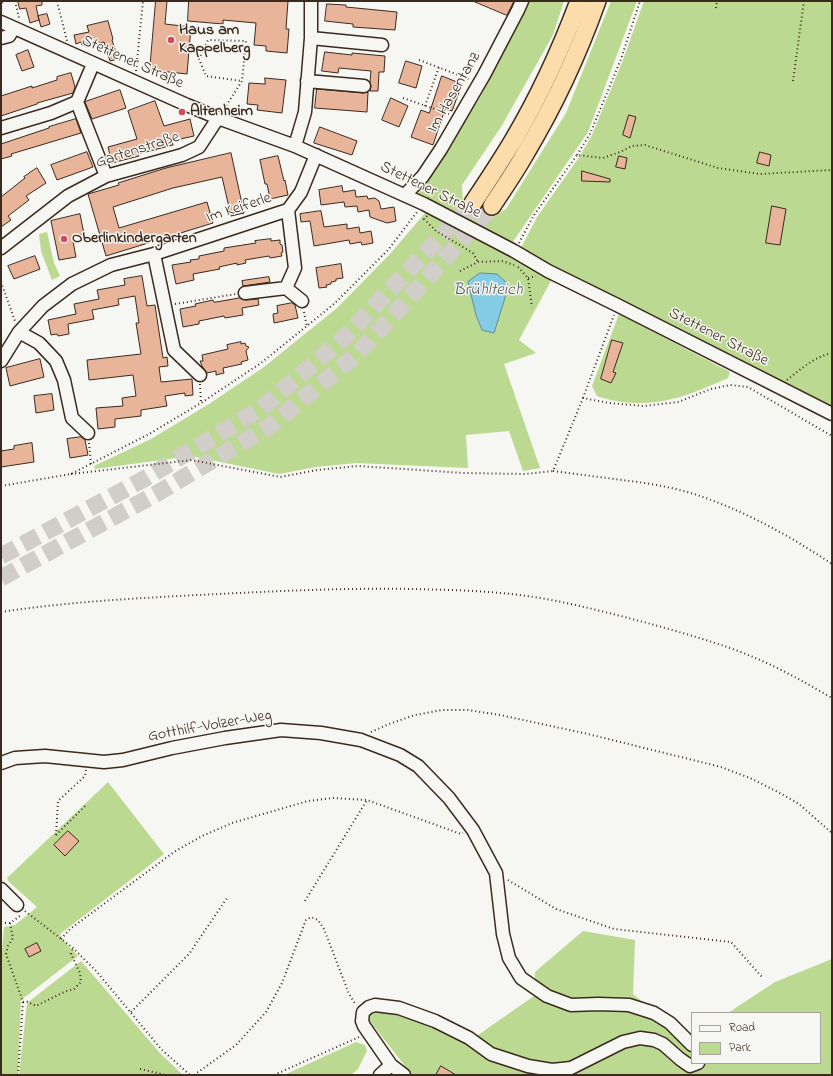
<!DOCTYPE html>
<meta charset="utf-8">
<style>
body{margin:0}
#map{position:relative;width:833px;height:1076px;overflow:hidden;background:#f6f6f2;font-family:"Indie Flower",sans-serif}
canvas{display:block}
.frame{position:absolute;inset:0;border:2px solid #3b2a1e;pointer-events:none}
.legend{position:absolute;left:691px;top:1012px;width:130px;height:52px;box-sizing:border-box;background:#f6f6f2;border:1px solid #aba49d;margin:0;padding:5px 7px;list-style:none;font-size:12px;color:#3b2a1e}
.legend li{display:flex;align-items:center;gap:8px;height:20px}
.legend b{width:20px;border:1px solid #aba49d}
</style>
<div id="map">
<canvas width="833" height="1076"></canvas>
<div class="frame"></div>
<ul class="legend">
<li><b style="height:5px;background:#f6f6f2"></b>Road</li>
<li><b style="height:11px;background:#bbd991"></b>Park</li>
</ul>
</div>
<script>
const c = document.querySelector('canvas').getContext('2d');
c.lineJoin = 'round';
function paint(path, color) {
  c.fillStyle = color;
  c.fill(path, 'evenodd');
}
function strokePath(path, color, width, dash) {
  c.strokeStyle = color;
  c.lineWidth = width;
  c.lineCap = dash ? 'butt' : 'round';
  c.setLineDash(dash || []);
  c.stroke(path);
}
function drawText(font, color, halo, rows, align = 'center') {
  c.font = font + ' "Indie Flower",sans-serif';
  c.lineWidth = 3;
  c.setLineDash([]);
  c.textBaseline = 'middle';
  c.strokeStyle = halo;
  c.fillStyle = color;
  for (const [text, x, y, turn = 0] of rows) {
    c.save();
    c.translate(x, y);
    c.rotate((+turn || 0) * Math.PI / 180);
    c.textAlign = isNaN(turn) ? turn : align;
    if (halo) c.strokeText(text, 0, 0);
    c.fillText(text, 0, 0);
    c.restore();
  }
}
const green = new Path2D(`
 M527,1H564L553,35L501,127L462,185L463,202L488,220L506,209L566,113L611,1H637L588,132L512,243L417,195L481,96Z
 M644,1H832V412L551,269L521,248L537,217L580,156L592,135L623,60Z
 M425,213L510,255L552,279L519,340L536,353L504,364L540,468L523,471L509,431L466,435L468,468L356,463L316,467L279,474L191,456L95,469L94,466L151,439L209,404L264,367L337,308L390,254Z
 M47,232L54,263L60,276L52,280L41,251L39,234Z
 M619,314L730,372L728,378C712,385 692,394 676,398C650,405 622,405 597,396L592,386Z
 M108,782L164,854L60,934L62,939L78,956L21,1000L18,1075H1V964L4,927L15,925L37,907L9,882L7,878Z
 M583,931L635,940L633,994L689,1039L692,1037V1063H820V1013H728L775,982L832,959V1075H410L405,1066L369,1020L370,1013L375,1008L400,1012L433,1025L468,1042L534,996L535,972Z
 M81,961L159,1052L183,1075H19L27,1003Z
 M356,1042L365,1045L367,1051L358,1069L351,1075H284Z`);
const water = new Path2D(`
 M480,273L497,274L509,285L494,333L482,330L476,315L468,282Z`);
const building = new Path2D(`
 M18,1H42V5L36,6L39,20L30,23L26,8L20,9Z
 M156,1H167L165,24L191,27L187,74L150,70Z
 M189,1H288L286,29H289L287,53L266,51V46L254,45L256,23L223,20V24L188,21Z
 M473,1H514L507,15Z
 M327,4L346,5V7L397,12L395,30L353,27V24L325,21Z
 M47,14L50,24L41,27L38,16Z
 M108,21L113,39L112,40L118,59L110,61L104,42L92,45V43L82,45L81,42L76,44L74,35L89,32L87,26Z
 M28,50L34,67L22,71L16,55Z
 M325,52L352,55V53L385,56L384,72H379L378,91H370L371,86L370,82L371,71L339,68L338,73L322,71Z
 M406,61L422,66L416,88L399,83Z
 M71,73L75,87L73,93L37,103V104L1,116V96L32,86V88L57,80V77Z
 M442,76L462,84L452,111L445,109L433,145L411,137L421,110L429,113Z
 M265,78L286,80L282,113L257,110L258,105L247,104L249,83L265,84Z
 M317,89L363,93L368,92L367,112L315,108Z
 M120,90L126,108L92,119L85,102Z
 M391,98L408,106L399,127L382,120Z
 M155,101L164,126L190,119L194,136L172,141L173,145L138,154L139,156L112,163L108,147L137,139L128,111Z
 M629,115L636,117L630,138L623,135Z
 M76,119L81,133L11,154L12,156L1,159V144L49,128V127Z
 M320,127L357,141L352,155L314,143Z
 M87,152L93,167L57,180L51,165Z
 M760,152L771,155L769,166L757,163Z
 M231,153L244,213L231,216L222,177L173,188L113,207L119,228L207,202L213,223L106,256L88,194L119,185L118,183L166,168Z
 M278,156L284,181L285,180L288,195L270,199L267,184H265L260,160Z
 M619,156L627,158L625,169L616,167Z
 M37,168L46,183L26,196L29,200L8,216L11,220L1,227V197L25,178L24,177Z
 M582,171L610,179V182L582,181Z
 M342,186L343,192L355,190L356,197L367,196L368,199L375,198L379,201L381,209L394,207L396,221L387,223L370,217L369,210L358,212L357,206L345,207L344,202L321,205L319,190Z
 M772,206L786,209L780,245L766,243Z
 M321,211L324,227L347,224V229L359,227L360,233L371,231L373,243L362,245L361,242L350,244L349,240L314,246L310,221L301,222L300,214Z
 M80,214L84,234L72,236L76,257L59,260L51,221Z
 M271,239V241L280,240V244L282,245L283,252L281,253L282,256L270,258L269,256L245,260L246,263L237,265V263L219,267L220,269L193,274L194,280L176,284L172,265L191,262L190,260L199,259V256L224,251V248L256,243L255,241Z
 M35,256L40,269L14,279L8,266Z
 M341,264L343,278L336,279V281L331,282V284L326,285L327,287L319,288L316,268Z
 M142,276L147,306L155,305L163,358L167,357L168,366L159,367L161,382L192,379L193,395L185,396V393L165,396L167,406L141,410V416L115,419V427L98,429L96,408L123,406L122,398L136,396L133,375L89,380L87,360L141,354L136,323H139L135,296L118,299L119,305L92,310L94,319L68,324L69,334L58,336L57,334L51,335L48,320L76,314L74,304L99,299L97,290L125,285L124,279Z
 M269,277L270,282L243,286L242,281Z
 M240,298L246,300L258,299L259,305L242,308L243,315L225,318L224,316L199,321V324L183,327L180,309L196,306L195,304L213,300L214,302Z
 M292,303L295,305L298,318L274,323L273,314L278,313L277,306Z
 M612,340L623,343L613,372L616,373L611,383L601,379Z
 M241,342V344L245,343L246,346L249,347L246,351L248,360L241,362L242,364L223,368L224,373L216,375V371L207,373L202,366L200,361H203L202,355L228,349L227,345Z
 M40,359L44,377L10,386L6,368Z
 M52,394L54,410L36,413L34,396Z
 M81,437L85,440L88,455L70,458L67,439Z
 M32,443L34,462L1,467V451L14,449V446Z
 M68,831L79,841L65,856L54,845Z
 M37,943L41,951L29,957L25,949Z
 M441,1066L456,1075H436Z`);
const highwayTunnel = new Path2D(`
 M1,556L144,479L260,409L343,339L473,203
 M1,578L156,494L270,426L355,356L423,283L492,206`);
const path = new Path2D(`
 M15,1L19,18
 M57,1L67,41
 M1,7L2,4V1
 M716,8L717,1
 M419,60L469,79
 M136,71L143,1
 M793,81L804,1
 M403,98L449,114
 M425,106L439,67
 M224,109L242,81L246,41L208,40L199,59L206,76L242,81
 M577,155L590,134L621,59L640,1
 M427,216L424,219L436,231L473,253L478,262
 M519,243L534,215L577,155L603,158L620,152L632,146L645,145L718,168L760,174L832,170
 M518,267L528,278L532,307
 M460,271L478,262L502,261L514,265
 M528,278L536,276
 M1,282L15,321
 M175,304L236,294
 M304,312L307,327
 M787,380C801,369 814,357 832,353
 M200,384L201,403
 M583,398L614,315
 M89,443L91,464
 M553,471C576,474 599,477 622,480C647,483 673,487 697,495C745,511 790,536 832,564
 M71,474L192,460L280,477L317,470L358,466L464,473L525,474L553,471L583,398L609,403L644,406L678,402L711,389L730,385L748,387L832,436
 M1,486L71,474L149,434L201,403L261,363L334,304L388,250L417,212
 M1,612C80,600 160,597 239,593C298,590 356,588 415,589C443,590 472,590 500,593C551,597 601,611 651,624C686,634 727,645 760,660C785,671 808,684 832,698
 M371,732L389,724L415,715L442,710H468L500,715L588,734L721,767L750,778L778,792L799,804L832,833
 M56,835L58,801L85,776L86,770
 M56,835L87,804
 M508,880L556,909L614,929L731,942L762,977
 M305,901L367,800
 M25,911L73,948L97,972L161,1049L190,1075
 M1,923H10L20,916V914
 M10,923L13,938L8,946L6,954L23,1002L18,1075
 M61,939L70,929L174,852L202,836L232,823L308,801L333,798L367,800L461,834L463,833
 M23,1002L26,1001L36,1006L64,992L74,989L81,982L80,973L71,954L73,948
 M131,1012L189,954L227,898
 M140,1069L166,1075
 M194,1075L236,1045L266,1012L282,983L304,925L306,920L311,917L318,920L324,929L349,994L356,1005
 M274,1075L359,1037`);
const minor = new Path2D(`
 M1,22L187,105L218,118L295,146L424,204L514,251L548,271L617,305L832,414
 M1,38L9,36L14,28
 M311,38L382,45
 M307,81L364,86
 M77,102L106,176
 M1,128L51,113L77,102L93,64
 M295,146L305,112L311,38V1
 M405,195L423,176L441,149L484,75L518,10L522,1
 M288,210L295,268L286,288L302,301
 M1,248L68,196L106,176L182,155L199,147L218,118
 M154,254L174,350L200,375
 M245,293L286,288
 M19,332L39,343L56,361L64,380L72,418L88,433
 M1,361L19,332L43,306L72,284L111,265L154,254L288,210L301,192L316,155
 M1,763L15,758L45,756L104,762L123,760L172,748L225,738L281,730L321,733L361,740L400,755L418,766L449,798L473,830L496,873L503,934L509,958L521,978L547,996L571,1005L598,1004L629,1005L654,1013L670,1023L692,1045
 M1,889L17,905
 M380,1075L391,1065
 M404,1075L391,1065L364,1026L362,1021L363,1012L369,1007L375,1005L399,1008L435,1021L469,1038L491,1054L528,1066L552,1070L571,1068L623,1042L640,1038L654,1040L663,1044L680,1059L690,1066L698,1063`);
const highway = new Path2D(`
 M473,203C487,182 501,161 514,139C540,95 561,49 579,1
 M492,206C503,189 515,172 525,154C554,106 578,54 597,1`);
const markers = [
 [171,40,4,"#d1495b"],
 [182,112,4,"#d1495b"],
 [64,239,4,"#d1495b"]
];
const poiNames = [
 ["Haus am",179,31],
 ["Kappelberg",179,49],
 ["Altenheim",190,112],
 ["Oberlinkindergarten",72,239]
];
const streetNames = [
 ["Stettener Straße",132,63,24],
 ["Im Hasentanz",455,93,-60],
 ["Gartenstraße",138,151,-18],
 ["Stettener Straße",430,191,26],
 ["Im Keiferle",239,209,-18],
 ["Stettener Straße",718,338,27],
 ["Gotthilf-Volzer-Weg",210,727,-10]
];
const waterNames = [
 ["Brühlteich",488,291]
];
paint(green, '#bbd991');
paint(water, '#84cbe5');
strokePath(water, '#678b95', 1);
paint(building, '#e8b49a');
strokePath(building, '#3b2a1e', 1);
strokePath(highwayTunnel, '#d1cdc8', 17, [17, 8]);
strokePath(minor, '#3b2a1e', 15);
strokePath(highway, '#3b2a1e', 20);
strokePath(path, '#3b2a1e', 2, [1, 3]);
strokePath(minor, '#f6f6f2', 12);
strokePath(highway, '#fddcac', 17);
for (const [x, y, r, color] of markers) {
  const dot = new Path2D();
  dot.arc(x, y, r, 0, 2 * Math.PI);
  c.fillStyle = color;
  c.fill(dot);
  strokePath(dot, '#f6f6f2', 1.5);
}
drawText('bold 16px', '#3b2a1e', '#f6f6f2', poiNames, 'left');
drawText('16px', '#3b2a1e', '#f6f6f2', streetNames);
drawText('italic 17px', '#515a5a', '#f6f6f2', waterNames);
</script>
